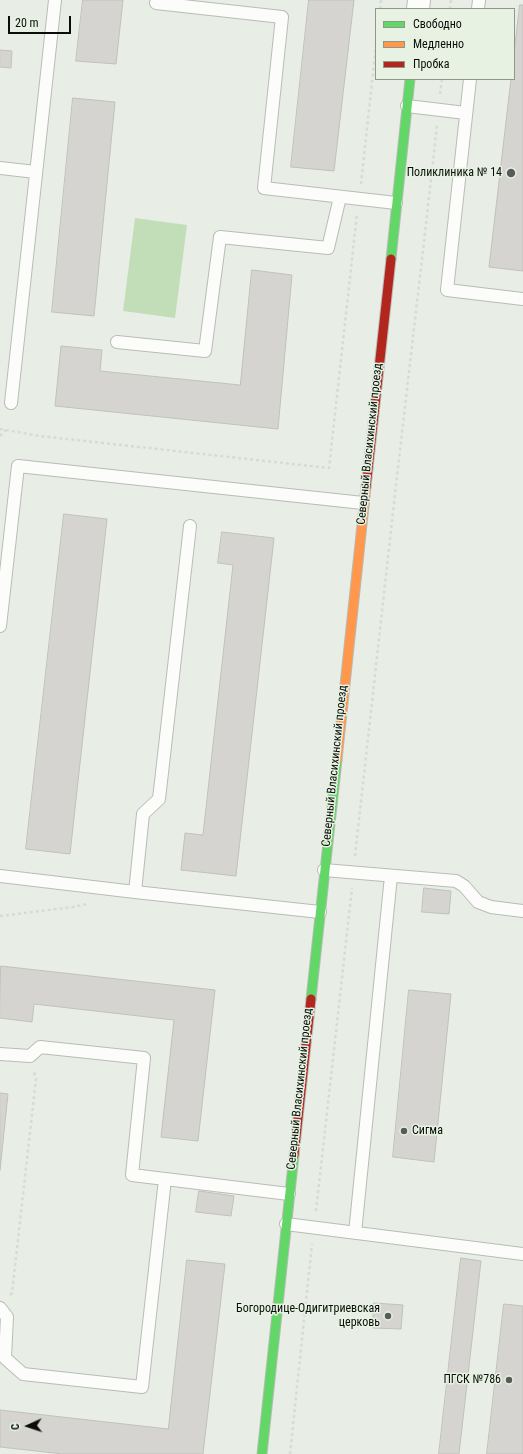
<!DOCTYPE html>
<meta charset="utf-8">
<style>
body{margin:0}
#map{position:relative;width:523px;height:1454px;overflow:hidden;background:#e8eee6;font-family:"Roboto Condensed",sans-serif}
canvas{display:block}
.legend{position:absolute;left:375px;top:8px;width:140px;height:72px;box-sizing:border-box;background:#e7f2e3;border:1px solid #8f978c;margin:0;padding:5px 7px;list-style:none;font-size:12px;color:#0a0e09}
.legend li{display:flex;align-items:center;gap:8px;height:20px}
.legend b{width:20px;border:1px solid #8f978c}
.north{position:absolute;left:8px;top:1406px;width:40px;height:40px;-webkit-text-stroke:3px #e7f2e3;paint-order:stroke;rotate:267deg;font-size:11px;font-weight:700;line-height:16px;text-align:center;color:#0a0e09}
.north::after{content:'';display:block;margin:auto;width:14px;height:18px;background:#0a0e09;clip-path:polygon(50% 0,100% 100%,50% 72%,0 100%)}
.scale{position:absolute;left:8px;top:16px;width:63px;height:18px;box-sizing:border-box;border:2px solid #0a0e09;border-top:0;padding-left:5px;font-size:12px;line-height:14px;white-space:nowrap;color:#0a0e09;-webkit-text-stroke:3px #e7f2e3;paint-order:stroke}
</style>
<div id="map">
<canvas width="523" height="1454"></canvas>
<ul class="legend">
<li><b style="height:5px;background:#63d668"></b>Свободно</li>
<li><b style="height:5px;background:#ff974d"></b>Медленно</li>
<li><b style="height:5px;background:#b3261e"></b>Пробка</li>
</ul>
<div class="north">С</div>
<div class="scale">20 m</div>
</div>
<script>
const c = document.querySelector('canvas').getContext('2d');
c.lineJoin = 'round';
function paint(path, color) {
  c.fillStyle = color;
  c.fill(path, 'evenodd');
}
function strokePath(path, color, width, dash) {
  c.strokeStyle = color;
  c.lineWidth = width;
  c.lineCap = dash ? 'butt' : 'round';
  c.setLineDash(dash || []);
  c.stroke(path);
}
function drawText(font, color, halo, rows, align = 'center') {
  c.font = font + ' "Roboto Condensed",sans-serif';
  c.lineWidth = 3;
  c.setLineDash([]);
  c.textBaseline = 'middle';
  c.strokeStyle = halo;
  c.fillStyle = color;
  for (const [text, x, y, turn = 0] of rows) {
    c.save();
    c.translate(x, y);
    c.rotate((+turn || 0) * Math.PI / 180);
    c.textAlign = isNaN(turn) ? turn : align;
    if (halo) c.strokeText(text, 0, 0);
    c.fillText(text, 0, 0);
    c.restore();
  }
}
const green = new Path2D(`
 M135,218L187,225L175,318L123,311Z`);
const building = new Path2D(`
 M83,0H123L116,64L76,61Z
 M309,0H354L334,171L291,167Z
 M520,5H523V271L489,267L511,79H514V53Z
 M0,50L12,51L11,68L0,67Z
 M73,98L115,102L94,316L52,312Z
 M252,270L292,275L278,429L55,406L61,346L102,350L100,371L240,385Z
 M64,514L107,519L70,854L26,849Z
 M222,532L274,538L236,876L181,870L185,833L203,835L233,565L218,563Z
 M424,888L451,891L449,914L422,912Z
 M1,966L215,990L198,1141L161,1137L174,1020L34,1004L32,1022L0,1018Z
 M409,990L451,994L434,1162L393,1157Z
 M0,1093L8,1094L0,1170Z
 M199,1191L234,1196L231,1216L196,1212Z
 M461,1258L481,1261L459,1454H439Z
 M187,1260L225,1264L203,1454H63L0,1447V1410L168,1429Z
 M374,1303L403,1305L401,1329L373,1328Z
 M504,1304L523,1306V1454H487Z`);
const path = new Path2D(`
 M380,9L381,0
 M450,9L451,0
 M440,94L442,79
 M361,184L376,45
 M0,429L40,436L329,468L357,214
 M0,436L6,430
 M355,856L397,476L425,233L437,125
 M0,916L73,907L87,904
 M316,1211L352,888
 M10,1295L12,1293L36,1079L34,1072
 M290,1454L312,1244`);
const lane = new Path2D(`
 M156,3L282,17L264,188L396,203
 M478,9L479,0
 M470,79L447,290L523,299
 M407,106L466,113
 M0,168L36,172
 M117,342L205,351L220,237L328,248L340,197
 M11,403L55,0
 M190,526L159,799L143,814L135,892L320,912
 M0,626L18,466L363,503
 M324,870L456,881L464,886L478,902L491,907L523,911
 M0,876L135,892
 M0,1054L30,1056L40,1047L144,1058L132,1175L165,1179L142,1387L23,1374L5,1358L7,1317L0,1308
 M165,1179L289,1194
 M286,1224L523,1254
 M355,1233L391,876`);
const street = new Path2D(`
 M418,9L419,0`);
const fast = new Path2D(`
 M391,259L410,79
 M311,999L337,760
 M262,1454L294,1155`);
const slow = new Path2D(`
 M337,760L366,487`);
const jam = new Path2D(`
 M366,487L391,259
 M294,1155L311,999`);
const markers = [
 [511,173,5,"#585c56"],
 [404,1131,4,"#585c56"],
 [388,1316,4,"#585c56"],
 [509,1380,4,"#585c56"]
];
const poiNames = [
 ["Поликлиника № 14",502,173],
 ["Сигма",412,1131,"left"],
 ["Богородице-Одигитриевская",380,1309],
 ["церковь",380,1323],
 ["ПГСК №786",501,1380]
];
const streetNames = [
 ["Северный Власихинский проезд",370,444,-84],
 ["Северный Власихинский проезд",335,766,-84],
 ["Северный Власихинский проезд",300,1089,-84]
];
paint(green, '#c2deb9');
paint(building, '#d5d4d1');
strokePath(building, '#c0c0bc', 1);
strokePath(lane, '#b8bcb6', 14);
strokePath(street, '#b8bcb6', 24);
strokePath(fast, '#b8bcb6', 11);
strokePath(slow, '#b8bcb6', 11);
strokePath(jam, '#b8bcb6', 11);
strokePath(path, '#d8dad8', 2.5, [3, 3]);
strokePath(lane, '#fcfcfb', 12);
strokePath(street, '#fcfcfb', 22);
strokePath(fast, '#63d668', 9);
strokePath(slow, '#ff974d', 9);
strokePath(jam, '#b3261e', 9);
for (const [x, y, r, color] of markers) {
  const dot = new Path2D();
  dot.arc(x, y, r, 0, 2 * Math.PI);
  c.fillStyle = color;
  c.fill(dot);
  strokePath(dot, '#e7f2e3', 1.5);
}
drawText('12px', '#0a0e09', '#e7f2e3', poiNames, 'right');
drawText('12px', '#0a0e09', '#e7f2e3', streetNames);
</script>
